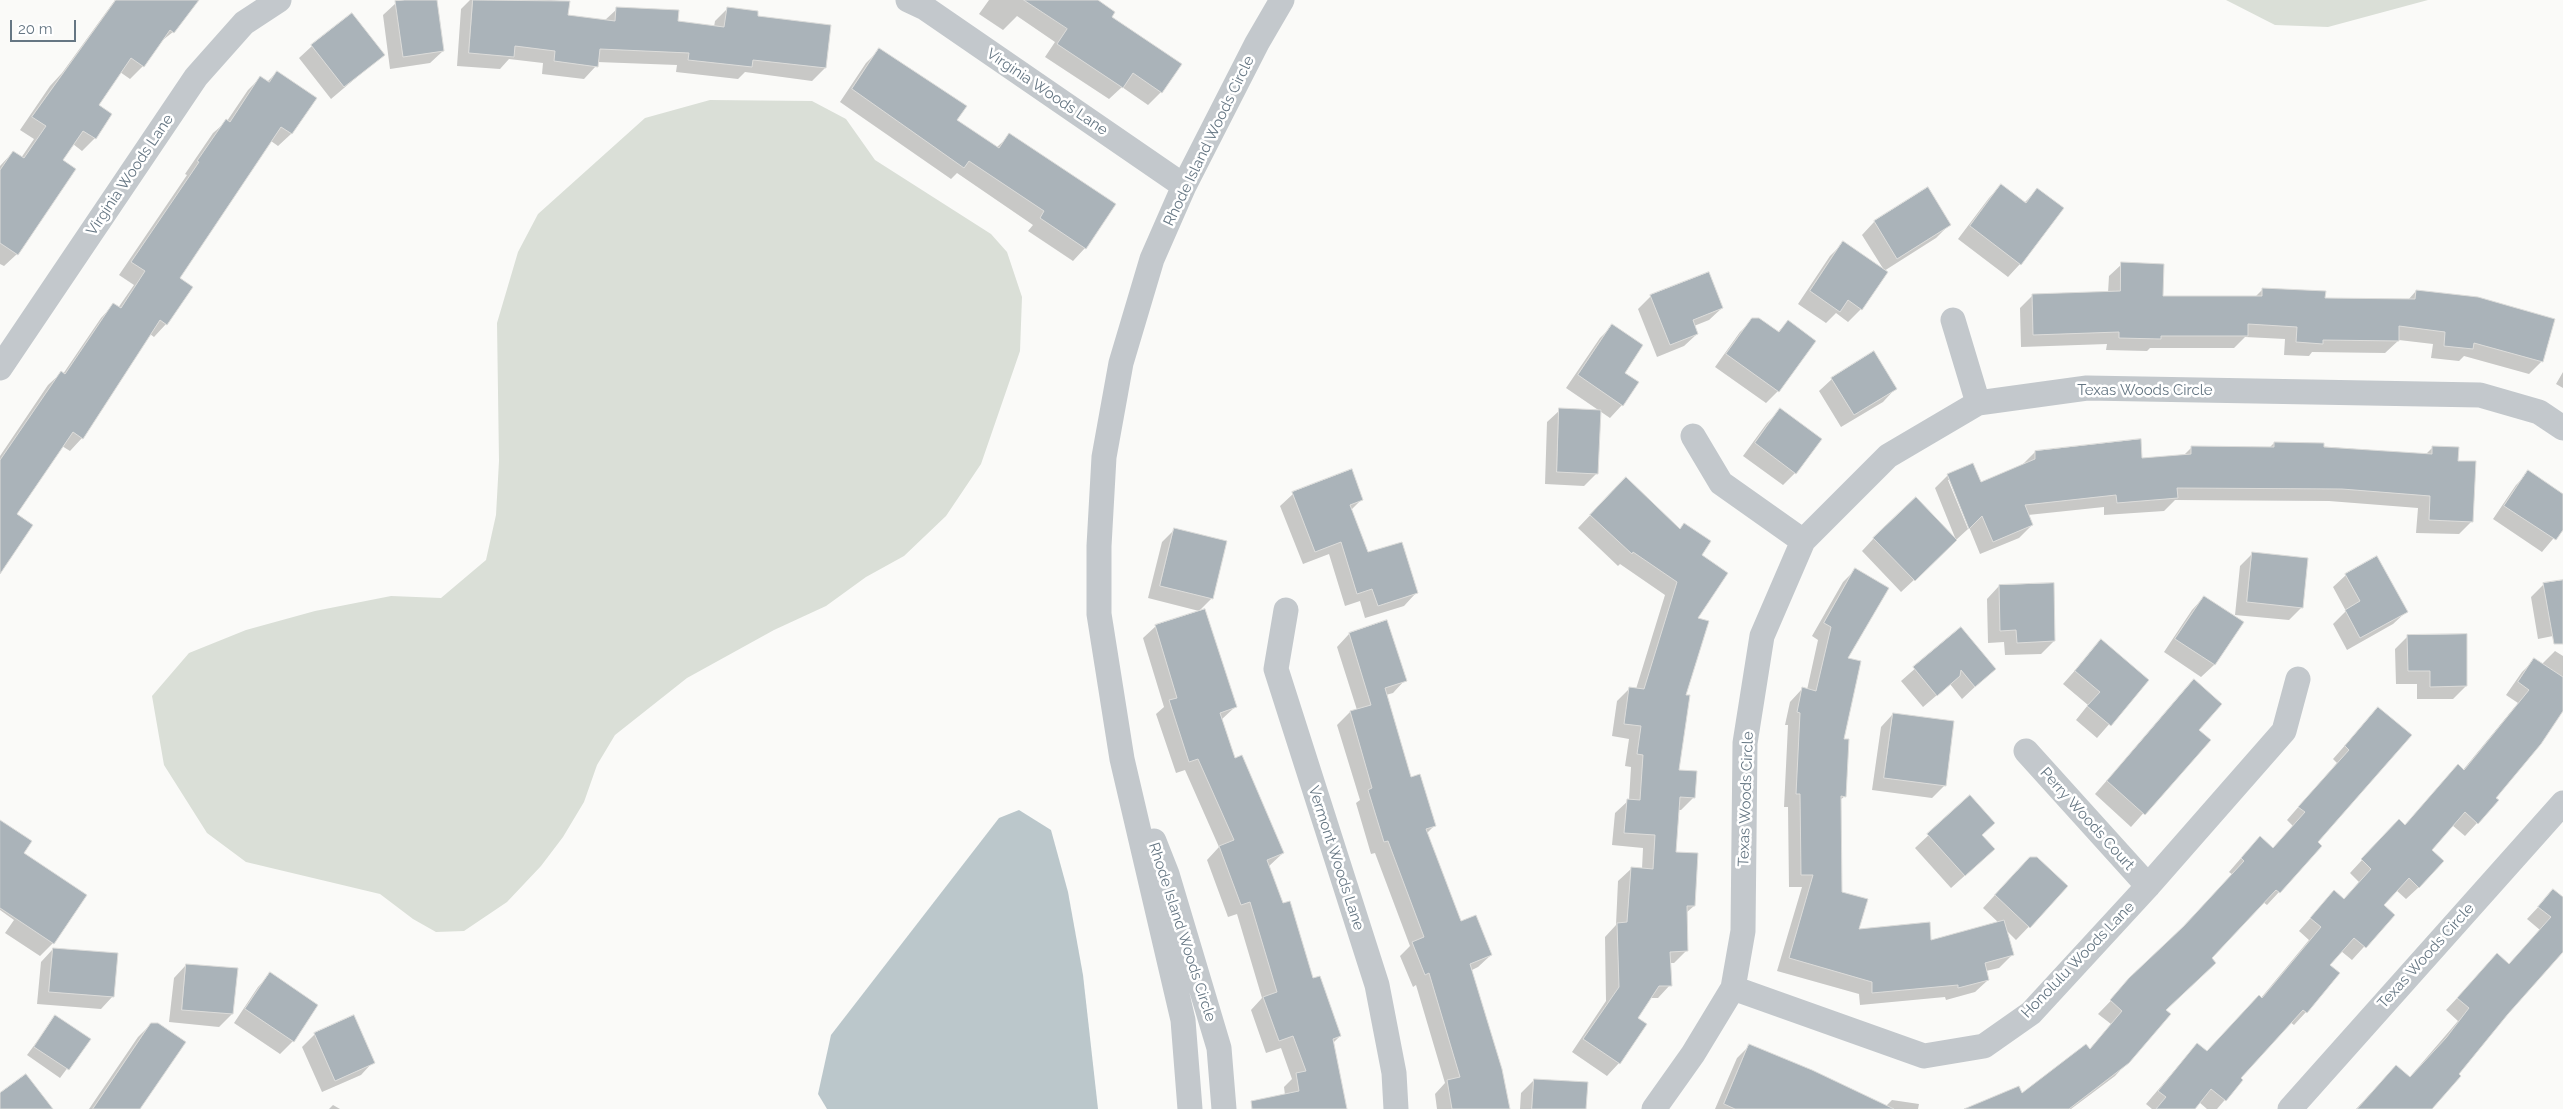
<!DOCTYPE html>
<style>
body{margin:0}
#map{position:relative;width:2563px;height:1109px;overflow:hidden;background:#fafaf8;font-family:Raleway,sans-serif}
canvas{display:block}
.scale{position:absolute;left:10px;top:20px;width:66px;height:22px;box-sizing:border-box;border:2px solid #657683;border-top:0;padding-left:6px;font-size:15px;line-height:18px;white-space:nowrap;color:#657683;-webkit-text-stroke:4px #fff;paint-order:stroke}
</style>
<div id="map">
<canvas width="2563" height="1109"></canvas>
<div class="scale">20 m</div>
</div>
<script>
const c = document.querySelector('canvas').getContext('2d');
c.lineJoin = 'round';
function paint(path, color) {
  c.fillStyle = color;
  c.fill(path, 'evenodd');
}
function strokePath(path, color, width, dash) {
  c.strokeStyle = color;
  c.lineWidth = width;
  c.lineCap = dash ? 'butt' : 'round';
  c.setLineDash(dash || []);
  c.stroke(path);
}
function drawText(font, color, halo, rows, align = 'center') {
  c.font = font + ' Raleway,sans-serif';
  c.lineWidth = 5;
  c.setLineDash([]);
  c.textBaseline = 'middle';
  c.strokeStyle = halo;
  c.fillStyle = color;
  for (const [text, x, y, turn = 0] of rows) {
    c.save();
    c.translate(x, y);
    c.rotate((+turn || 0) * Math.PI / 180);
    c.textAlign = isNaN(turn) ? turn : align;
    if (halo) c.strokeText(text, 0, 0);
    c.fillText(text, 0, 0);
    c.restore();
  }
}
const green = new Path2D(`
 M2226,0H2428L2328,27L2275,25Z
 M710,100L812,101L846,119L875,160L991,234L1007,252L1022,297L1020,351L981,464L946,516L904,556L866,577L826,606L774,630L687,678L615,735L597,765L584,802L563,837L541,866L507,902L464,931L436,932L413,919L380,894L246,862L207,833L164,765L152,696L189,653L246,630L315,611L391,596L441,598L486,560L496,515L499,461L497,323L518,252L538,214L645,118Z`);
const water = new Path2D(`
 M1019,810L1051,830L1068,892L1083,975L1098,1109H827L818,1094L831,1035L999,818Z`);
const shadow = new Path2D(`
 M115,0H197L173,32L159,43L143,66L130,79L120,72L97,106L95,138L82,151L73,144L62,161L17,254L4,266L0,264V166L13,152L21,158L34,139L20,130L50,86L62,73Z
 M414,0H436L443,51L430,63L390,69L383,15L396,3Z
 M470,0H551L569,2L567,16L604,21L617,9L677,22L714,27L715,21L727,9L756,17L825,68L812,81L745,72L738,79L676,72L677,65L597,62L596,66L584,79L542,74L543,63L509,59L500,69L457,66L461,9Z
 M989,0H1095L1110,17L1161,92L1148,105L1122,87L1109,99L1045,57L1055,42L1017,16L1003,30L979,14Z
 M312,46L383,55L331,99L299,58Z
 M879,50L955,120L996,148L1010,135L1085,248L1073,261L1028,231L1033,225L957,173L951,179L840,102L866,63Z
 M277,72L315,98L291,134L278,146L271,141L179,278L166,324L154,337L150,334L82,438L70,451L62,446L15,514L0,572V456L48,385L61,373L63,374L101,318L113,305L118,308L134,285L119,275L187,175L185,174L213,133L227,121L248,90L260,78L267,82Z
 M2001,185L2024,203L2037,190L2020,264L2008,277L1958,239L1989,198Z
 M1927,189L1949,225L1936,238L1884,271L1861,309L1848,322L1836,313L1826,323L1798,304L1830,256L1843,243L1884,270L1862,235L1874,222Z
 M2122,264L2161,297H2255L2263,289L2324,299L2408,300L2416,291L2542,361L2529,374L2464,356L2459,361L2431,358L2433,344L2399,340L2385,353L2312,352L2309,356L2284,355L2285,339L2245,337L2234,348H2150L2147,351L2106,350L2107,344L2021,347L2020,308L2033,295L2108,293L2109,276Z
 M1651,296L1722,308L1709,320L1694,326L1697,334L1684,346L1657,357L1638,309Z
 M1753,319L1777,333L1788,322L1778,391L1766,403L1715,367L1740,332Z
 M1612,326L1623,373L1622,405L1610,418L1566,388L1600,338Z
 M2563,372V388L2556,384Z
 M1832,379L1895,389L1883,402L1841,427L1819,391Z
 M1560,410L1597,473L1584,486L1545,484L1547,422Z
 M1780,410L1795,473L1783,485L1743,456L1767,423Z
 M2274,443L2426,454L2432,448L2457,462L2471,522L2459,534L2416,533L2418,508L2329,501L2175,500L2164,511L2104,515V507L2028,515L2032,525L2019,538L1980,554L1950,480H1948L1968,529L1956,540L1935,488L1948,475L1980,484L2022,465L2035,452L2141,459L2183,456L2191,448H2269Z
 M2529,472L2563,495V527L2542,552L2493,519L2516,485Z
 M1613,491L1700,555L1696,618L1684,696L1678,771L1694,797L1681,810H1678L1675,853L1694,906L1686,913L1687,950L1674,963H1670V985L1658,998H1650L1636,1018L1619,1063L1607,1076L1572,1052L1606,1001L1605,937L1616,925L1618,881L1631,869H1642L1643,848L1612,845L1615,813L1629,800L1631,767L1625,766L1629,739L1612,736L1617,701L1630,688L1636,689L1665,595L1620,564L1618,566L1578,528Z
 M1293,494L1362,499L1350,511L1367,554L1416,593L1404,606L1365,618L1360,601L1345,606L1329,554L1303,564L1280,506Z
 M1175,529L1212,598L1199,611L1148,598L1162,542Z
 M1874,538L1943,553L1901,592L1862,551Z
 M2253,553L2302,607L2289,620L2235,615L2240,566Z
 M1855,570L1846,659L1842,740L1845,796L1839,801L1841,892L1858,930L1930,941L1999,923L1983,908L2017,871L2067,887L2016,940L2005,929L2012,955L1999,968L1986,971L1988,980L1975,992L1946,1000L1945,997L1860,1005L1859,994L1777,971L1802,887H1789L1788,807H1784L1788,725H1785L1790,702L1802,689L1807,690L1818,640L1812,636L1843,582Z
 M2346,575L2406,612L2393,624L2347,650L2333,624L2346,611L2333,587Z
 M2563,581V634L2538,639L2531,597L2543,585Z
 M1999,586L2054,641L2041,654L2005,655L2004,642L1988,643L1987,599Z
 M2204,597L2242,623L2214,665L2201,677L2164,652L2192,610Z
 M1156,626L1235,707L1221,720L1234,760L1283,853L1268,867L1312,980L1340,1036L1333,1043L1346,1109H1268L1285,1095L1284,1087L1292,1079L1281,1048L1266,1053L1251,1010L1262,998L1237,914L1228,917L1207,860L1219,847L1185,770L1176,773L1156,714L1164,707L1143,638Z
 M1960,629L1994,669L1962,699L1950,684L1923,707L1901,681Z
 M1349,634L1405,680L1393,693L1386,695L1411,778L1434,826L1427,833L1461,923L1491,955L1478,967L1470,971L1508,1109H1437L1435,1094L1445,1083L1416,985L1413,987L1400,956L1410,946L1375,853L1371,854L1356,803L1360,800L1337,725L1350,712L1357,710L1337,647Z
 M2408,636L2466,686L2453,699H2417V684H2396L2395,649Z
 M2101,641L2148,680L2097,738L2076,720L2088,705L2063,684Z
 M2555,651L2563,656V709L2477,823L2465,836L2452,825L2430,850L2419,887L2406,899L2396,890L2382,905L2393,915L2352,960L2341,951L2328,965L2306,1012L2294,1025L2290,1022L2239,1078L2242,1080L2217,1109H2207L2199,1102L2194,1109H2152L2146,1104L2197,1044L2207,1052L2261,998L2309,940L2299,931L2322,905L2343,900L2359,882L2350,873L2386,834L2404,826L2463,770L2518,703L2506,695L2522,672L2535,659L2542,664Z
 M2194,681L2198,730L2209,740L2131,827L2095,794Z
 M2378,708L2316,842L2279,892L2267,905L2263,902L2165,1010L2128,1062L2115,1076L2071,1109H1980L2022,1094L2089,1050L2111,1024L2098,1014L2233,875L2229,872L2248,850L2273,849L2293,826L2287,820L2337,763L2333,759Z
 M1893,714L1945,785L1932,798L1872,790L1881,727Z
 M1969,797L1981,835L1980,862L1951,888L1915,848Z
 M0,821L22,853L85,895L53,943L40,956L5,933L14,920L0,910Z
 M2563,899V950L2507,1013L2430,1109H2356L2385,1078H2409L2458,1021L2446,1010L2497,955L2509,965L2540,930L2527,919L2542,903Z
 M53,949L113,996L101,1009L37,1004L41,962Z
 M186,965L236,970L232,1014L219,1027L169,1022L174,978Z
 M270,974L317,1005L293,1041L280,1054L234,1023L258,987Z
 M56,1016L89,1039L60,1078L27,1055Z
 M151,1024L139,1109H89L138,1037Z
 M315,1034L373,1062L361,1075L322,1092L302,1047Z
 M1750,1045L1885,1107L1892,1100L1919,1104L1918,1109H1715L1737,1058Z
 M1534,1080L1585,1109H1520L1521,1093Z
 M333,1105L340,1109H329Z`);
const building = new Path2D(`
 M116,0H199L174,33L170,30L144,67L131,58L99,105L112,114L96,139L83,131L63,160L76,169L18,255L0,243V170L13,151L24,158L46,126L32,117Z
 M405,0H437L444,51L403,57L395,1Z
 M473,0L570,1L568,15L615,21L616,7L679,10L678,21L724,27L727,7L758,11V16L831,25L826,68L753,60L752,67L688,60L689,53L600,49L598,67L554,61L555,51L515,46L514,57L469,53Z
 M1024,0H1098L1115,12L1112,17L1182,64L1162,93L1133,73L1123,88L1057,44L1067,29Z
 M352,13L385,55L344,87L311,45Z
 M879,48L967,106L957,120L999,148L1009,133L1116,204L1086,249L1040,218L1044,211L969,161L964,168L852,89Z
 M277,71L317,98L292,134L281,127L180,278L193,287L167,325L160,320L83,439L73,432L17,514L33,525L0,574V460L61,371L65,374L113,303L121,308L145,271L131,262L199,162L197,161L226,119L230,122L260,76L269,82Z
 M2001,184L2026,203L2037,188L2064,208L2021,265L1970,226Z
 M1928,187L1951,225L1897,259L1874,221Z
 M1843,241L1888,272L1862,310L1848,300L1840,312L1810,291Z
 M2121,262L2164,264L2163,296H2262V288L2326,291L2325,298L2415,299L2416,290L2478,297L2555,319L2543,362L2474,343L2473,349L2444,346L2445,332L2399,326V341L2323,340V344L2296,342L2297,327L2248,324V336H2161V339L2119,338V332L2033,335L2032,294L2120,291Z
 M1709,272L1723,308L1693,320L1698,334L1670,345L1650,295Z
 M1752,318H1759L1779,332L1788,320L1816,341L1779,392L1726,354Z
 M1612,324L1643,345L1625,373L1639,382L1623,406L1578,375Z
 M1874,351L1897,389L1854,415L1831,378Z
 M1559,408L1601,410L1598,474L1557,472Z
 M1780,408L1822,439L1796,474L1755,443Z
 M2141,439L2142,458L2191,454V446L2274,447V442L2324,443V447L2432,454V446L2459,447L2458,461H2476L2473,522L2429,520L2430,496L2342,489L2177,488L2178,498L2117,503L2116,495L2025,505L2033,525L1993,542L1982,516L1969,529L1947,474L1973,463L1981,482L2035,459V451Z
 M1352,469L1363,500L1350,505L1368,552L1402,542L1418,593L1378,606L1372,589L1357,594L1341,542L1315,552L1292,492Z
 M2528,470L2563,494V530L2556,540L2504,506Z
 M1626,477L1680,529L1684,523L1711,541L1702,555L1728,573L1698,618L1709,621L1686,695H1690L1679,770L1697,771L1695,798L1680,797L1676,852L1698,853L1695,906H1687L1688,951L1670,952L1672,986H1659L1638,1018L1647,1024L1620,1064L1583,1039L1619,987L1617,923L1627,922L1631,867L1653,869L1655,835L1624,833L1627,799L1640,800L1643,755L1637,754L1641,726L1624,724L1629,687L1644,689L1677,582L1633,552L1632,554L1590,515Z
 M1916,497L1957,540L1915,581L1873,538Z
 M1174,528L1227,541L1213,599L1160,586Z
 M2252,552L2308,558L2303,608L2247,602Z
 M2377,556L2408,612L2360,638L2345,610L2360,601L2345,574Z
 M1855,568L1889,588L1848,658L1861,661L1844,739H1849L1846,797L1841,796L1842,892L1868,899L1859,929L1930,922L1931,940L2004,920L2014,955L1985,963L1989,980L1958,988V985L1872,993V982L1789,958L1813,875H1801L1800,794H1796L1800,713L1797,712L1802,687L1816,691L1831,627L1824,623Z
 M2563,580V644H2554L2543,583Z
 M2054,583L2055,641L2017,643L2016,630L2000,631L1999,585Z
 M2204,596L2244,622L2215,665L2175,639Z
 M1205,609L1237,707L1220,713L1235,758L1242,755L1284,853L1267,860L1283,903L1290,901L1313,978L1320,976L1341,1036L1333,1039L1347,1109H1252L1251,1101L1299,1091L1296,1073L1306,1071L1293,1036L1279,1041L1263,997L1277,992L1250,902L1241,905L1219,846L1234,840L1198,759L1189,762L1169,700L1177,698L1155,625Z
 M1387,620L1407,681L1385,688L1411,777L1420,774L1436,826L1426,829L1461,921L1476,915L1492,955L1470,964L1502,1069L1510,1109H1452L1447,1080L1460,1077L1429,973L1425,975L1412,942L1424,937L1388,841L1384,842L1368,790L1372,788L1350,711L1371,705L1349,633Z
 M1961,627L1996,669L1975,687L1961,670L1960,676L1937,696L1913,667Z
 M2467,634V686L2430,687V671H2408L2407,635Z
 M2101,639L2149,680L2111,726L2087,706L2100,692L2075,671Z
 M2534,658L2563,677V711L2541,744L2496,798L2499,800L2478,824L2465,812L2432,850L2444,861L2419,888L2409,878L2384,905L2395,915L2366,948L2354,938L2330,965L2340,973L2307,1013L2303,1010L2241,1078L2243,1080L2226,1101L2211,1089L2195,1109H2156L2166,1097L2158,1091L2197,1043L2207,1051L2259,995L2262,998L2321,927L2310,918L2334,890L2344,899L2371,869L2361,859L2399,819L2405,825L2458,764L2464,770L2529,690L2518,682Z
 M2194,679L2222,704L2199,730L2211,740L2145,815L2107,781Z
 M2378,707L2412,735L2318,842L2322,846L2280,893L2276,890L2212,958L2216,963L2166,1010L2171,1014L2129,1063L2069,1109H1964L2019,1086L2022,1093L2086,1044L2090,1049L2122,1011L2110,1000L2129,978L2184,926L2244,861L2241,858L2260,836L2273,848L2305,812L2298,807L2349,750L2345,746Z
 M1893,713L1954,721L1946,786L1884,778Z
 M1970,795L1995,823L1982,835L1995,849L1965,876L1927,834Z
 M0,820L32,841L24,853L87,895L54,944L0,908Z
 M2030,857H2037L2068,886L2030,928L1995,895Z
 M2553,889L2563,897V952L2508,1014L2459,1074L2461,1076L2432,1109H2357L2396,1065L2410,1077L2446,1038L2469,1008L2457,998L2497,953L2509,964L2551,917L2538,907Z
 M53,948L118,953L114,997L49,992Z
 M186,964L238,968L233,1014L182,1010Z
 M270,972L318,1005L294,1042L245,1009Z
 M55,1015L91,1039L69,1070L34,1047Z
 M354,1015L375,1063L335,1081L314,1033Z
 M151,1023H158L186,1042L140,1109H93Z
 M1749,1044L1812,1070L1894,1109H1735L1724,1104Z
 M26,1074L53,1109H0V1093Z
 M1534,1079L1588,1082L1586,1109H1532Z`);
const minor = new Path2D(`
 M908,0L925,8L1184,186
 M1953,320L1978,403
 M0,368L196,77L244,23L279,0
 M1693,436L1721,483L1803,541
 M1286,610L1276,669L1377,985L1394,1073L1396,1109
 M2026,751L2148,886
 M1154,841L1167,874L1219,1048L1224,1109
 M1733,988L1924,1056L1984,1046L2031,1013L2148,886L2284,731L2298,679
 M1190,1109L1183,1020L1122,759L1099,614V546L1104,457L1121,363L1152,259L1184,186L1257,43L1282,0
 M1654,1109L1693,1054L1733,988L1743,931L1745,743L1762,636L1803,541L1888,456L1978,403L2087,388L2480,395L2539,412L2563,428
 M2290,1109L2563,803`);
const streetNames = [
 ["Virginia Woods Lane",1047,92,34],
 ["Rhode Island Woods Circle",1209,141,-64],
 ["Virginia Woods Lane",130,175,-56],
 ["Texas Woods Circle",2145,390],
 ["Texas Woods Circle",1746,799,-88],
 ["Perry Woods Court",2087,819,48],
 ["Vermont Woods Lane",1336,858,72],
 ["Rhode Island Woods Circle",1182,932,72],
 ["Texas Woods Circle",2426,956,-48],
 ["Honolulu Woods Lane",2078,960,-46]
];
paint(green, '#dadfd7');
paint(water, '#bbc7cb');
paint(shadow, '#0003');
paint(building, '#aab3b9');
strokePath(building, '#dcdcda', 1);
strokePath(minor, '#c3c8cc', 25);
drawText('15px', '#657683', '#fff', streetNames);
</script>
